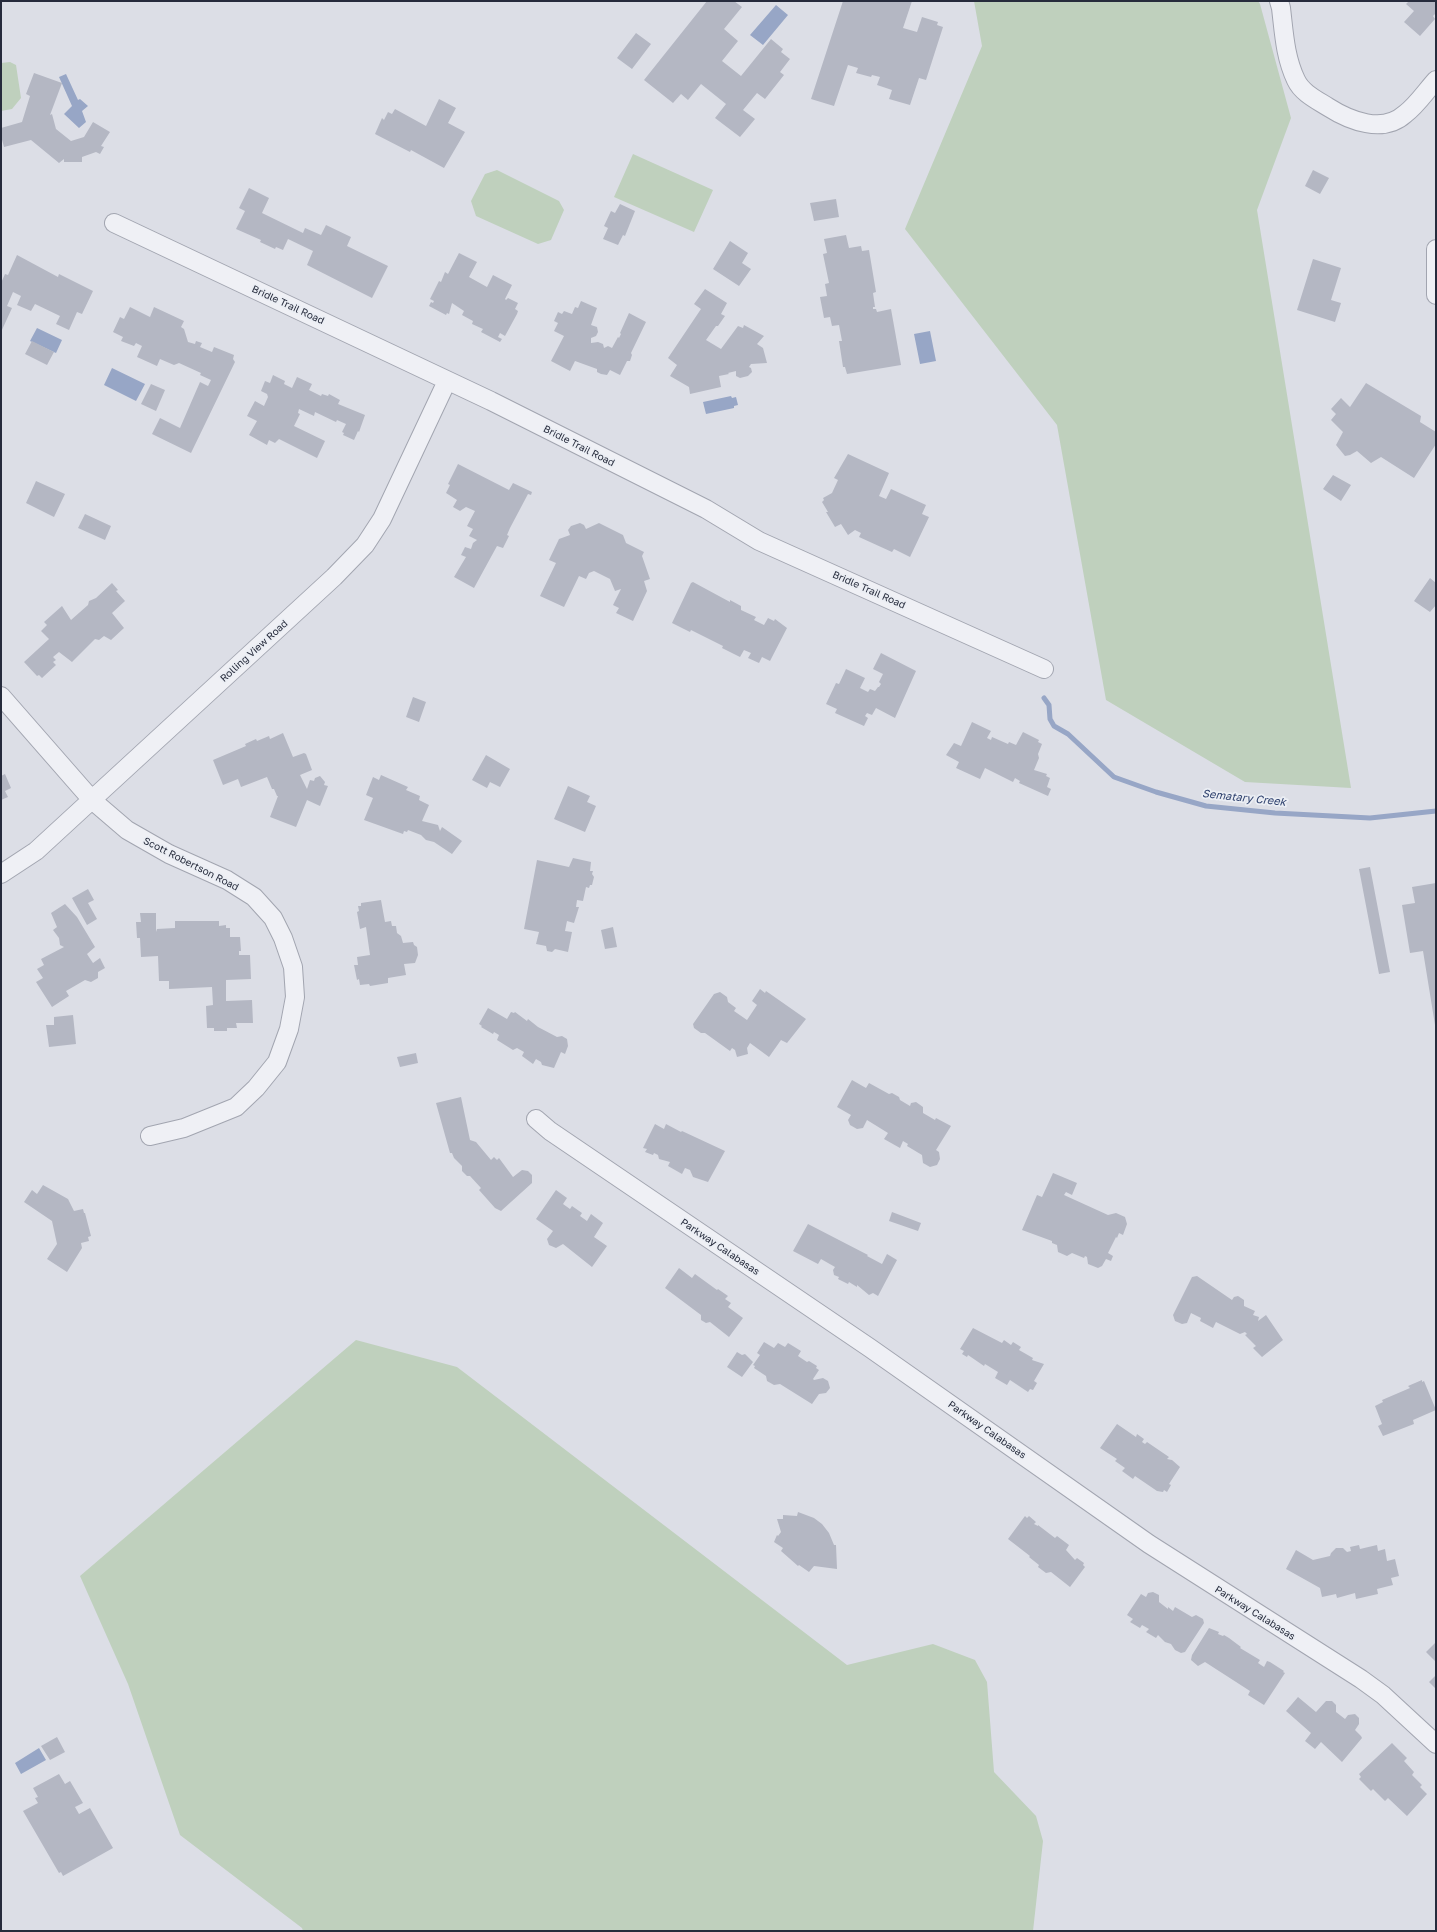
<!DOCTYPE html>
<style>
body{margin:0}
#map{position:relative;width:1437px;height:1932px;overflow:hidden;background:#dcdee6;font-family:"Golos Text",sans-serif}
canvas{display:block}
.frame{position:absolute;inset:0;border:2px solid #262b3c;pointer-events:none}
</style>
<div id="map">
<canvas width="1437" height="1932"></canvas>
<div class="frame"></div>
</div>
<script>
const c = document.querySelector('canvas').getContext('2d');
c.lineJoin = 'round';
function paint(path, color) {
  c.fillStyle = color;
  c.fill(path, 'evenodd');
}
function strokePath(path, color, width, dash) {
  c.strokeStyle = color;
  c.lineWidth = width;
  c.lineCap = dash ? 'butt' : 'round';
  c.setLineDash(dash || []);
  c.stroke(path);
}
function drawText(font, color, halo, rows, align = 'center') {
  c.font = font + ' "Golos Text",sans-serif';
  c.lineWidth = 3.5;
  c.setLineDash([]);
  c.textBaseline = 'middle';
  c.strokeStyle = halo;
  c.fillStyle = color;
  for (const [text, x, y, turn = 0] of rows) {
    c.save();
    c.translate(x, y);
    c.rotate((+turn || 0) * Math.PI / 180);
    c.textAlign = isNaN(turn) ? turn : align;
    if (halo) c.strokeText(text, 0, 0);
    c.fillText(text, 0, 0);
    c.restore();
  }
}
const green = new Path2D(`
 M974,1H1258L1260,4L1291,118L1257,210L1351,788L1245,782L1106,700L1057,425L905,229L982,46Z
 M10,62L16,65L21,98L12,109L1,111V63Z
 M633,154L713,190L694,232L614,197Z
 M497,170L559,201L564,210L551,240L538,244L476,216L471,201L485,174Z
 M356,1340L457,1367L847,1665L933,1644L975,1660L987,1682L994,1772L1036,1816L1043,1841L1033,1931H303L302,1928L180,1835L128,1684L80,1576Z`);
const water = new Path2D(`
 M776,5L788,15L763,45L750,35Z
 M66,74L78,100L80,99L88,106L82,111L86,122L79,128L64,114L72,106L59,77Z
 M37,328L62,340L56,353L30,341Z
 M930,331L936,361L920,364L914,334Z
 M112,368L145,384L136,401L104,385Z
 M731,396L732,398L736,397L738,405L734,406V408L706,414L703,402Z
 M39,1748L46,1760L21,1774L15,1763Z`);
const stream = new Path2D(`
 M1044,698L1049,705L1050,719L1054,726L1068,734L1114,777L1156,792L1206,806L1275,813L1370,818L1436,811`);
const building = new Path2D(`
 M707,1H734L742,7L724,29L738,41L722,61L741,76L771,39L783,49L781,52L790,59L780,72L784,75L765,99L757,93L743,110L755,119L740,137L715,118L726,104L701,84L688,100L681,94L673,103L644,80Z
 M843,1H912L903,28L917,32L922,17L938,22L937,25L943,27L926,80L919,78L910,105L889,99L892,90L877,85L880,77L872,75L871,77L856,73L858,68L848,65L834,106L811,99Z
 M1409,1H1436V13L1433,16L1435,19L1420,36L1404,22L1414,11L1406,4Z
 M636,33L651,44L632,69L617,58Z
 M34,73L62,83L50,115L52,114L56,129L71,141L84,137L93,122L110,132L101,146L104,147L100,154L96,152L82,157V162H64V159L59,163L31,140L4,147L1,136V128L22,122L30,96L26,94Z
 M439,99L456,108L448,123L465,132L444,168L411,150L410,152L375,134L382,118L384,120L388,112L392,114L395,109L426,126Z
 M1313,170L1329,178L1320,194L1305,186Z
 M249,188L269,198L262,213L303,233L305,228L321,235L326,225L351,237L347,246L388,266L372,298L307,265L313,251L288,239L283,250L276,247L275,249L260,242L261,240L236,229L245,211L239,208Z
 M836,199L839,217L814,221L810,203Z
 M620,204L635,211L625,236L623,235L618,245L603,239L608,228L604,226L611,211L615,213Z
 M846,235L849,248L861,246L862,251L869,250L876,292L873,293L875,307H873V309H876L877,312L891,309L901,365L847,374L845,367H843L839,341H842L839,325L832,326L830,317L824,318L820,297L827,296L825,284L829,283L823,254L827,253L824,239Z
 M730,241L748,253L742,263L751,269L739,286L713,269Z
 M459,253L477,262L469,277L487,287L493,275L512,285L505,299L506,300L508,298L518,303L515,309L518,311L517,314L505,336L500,333L498,337L502,339L500,342L481,332L483,329L472,324L473,321L462,315L464,311L452,303L449,314L447,313L446,315L429,306L431,302L433,303L434,301L430,299L439,281L441,282L445,272L448,274Z
 M17,255L58,277L59,274L93,291L82,314L77,312L69,330L56,324L60,316L35,304L31,311L17,305L21,296L13,292L7,306L12,308L1,332V283L5,274L8,275Z
 M1313,259L1341,268L1331,300L1341,303L1335,322L1297,310Z
 M705,289L727,303L721,314L725,316L718,326H716L706,340L721,349L738,326L743,328L744,325L764,336L757,344L763,348L767,363L751,364L749,367L751,368L752,372L748,376L740,378L736,376V371L728,373L729,374L719,376L721,387L690,394L689,387L670,376L677,365L668,358L701,309L694,304Z
 M581,301L597,308L591,325L597,327L598,332L596,336L591,338V343L598,342L603,344L604,348L608,346L612,348L618,337L619,338L621,334L620,333L629,313L646,322L631,353L632,355L630,361H627L620,375L610,370L607,375L601,374L597,372V369L575,361L570,371L551,361L564,336L554,331L558,323L554,321L558,312L562,314L564,311L572,314L575,307L578,308Z
 M130,307L150,317L154,307L184,321L181,327L184,329L188,342L195,344L196,341L202,343L200,347L212,352L214,347L234,355L233,359L235,362L191,453L152,434L160,418L180,428L200,382L208,386L211,380L200,375L201,373L179,363L174,365L160,359L157,366L137,357L142,346L136,343L134,346L121,341L123,337L113,332L120,317L124,319Z
 M32,341L54,352L47,365L25,354Z
 M273,375L285,381L284,384L292,388L297,377L312,384L309,390L321,396L322,394L328,396L329,394L340,400L338,404L365,415L359,432L358,431L354,440L343,435L344,433L342,432L346,424L337,420L336,422L315,412L314,416L299,409L298,413L300,414L294,426L325,441L317,458L279,439L275,443L269,440L267,445L249,435L257,421L247,416L255,401L264,406L268,397L267,394L261,391L265,381L270,383Z
 M1366,383L1421,416L1420,422L1436,432V444L1414,478L1381,457L1371,463L1357,451L1350,455L1345,456L1336,445L1343,432L1331,420L1336,414L1331,409L1341,398L1350,407Z
 M151,384L165,390L156,411L141,404Z
 M848,454L889,473L879,496L886,499L891,489L926,505L922,514L929,517L910,557L894,549L892,552L859,537L861,533L855,530L848,535L841,524L835,527L826,512H828L822,502L824,500L823,498L832,493L838,480L834,478Z
 M458,464L509,490L513,483L532,492L531,495L528,494L510,528L507,535L509,536L503,548L497,546L474,588L454,577L466,557L461,555L465,547L471,549L473,543L477,540L469,536L473,529L467,526L475,511L466,507L460,511L453,507L457,500L446,493L450,485L448,484Z
 M1333,475L1351,485L1341,501L1323,489Z
 M36,481L65,494L54,517L26,503Z
 M85,514L111,526L105,540L78,528Z
 M580,523L584,525L586,529L599,523L623,535L626,543L644,552L642,556L650,579L644,581L647,591L633,621L616,613L619,608L613,605L621,589L615,591L610,579L594,571L589,573L586,579L579,576L564,607L540,596L556,563L549,560L559,539L570,535L568,530L571,526Z
 M1430,578L1436,583V605L1430,612L1414,601Z
 M693,582L730,602V600L741,606V610L756,617L754,620L764,625L768,618L774,621L775,619L787,628L770,661L762,657L759,663L748,658L751,653L744,650L740,657L722,648L723,646L691,630L690,632L672,623L691,583Z
 M112,583L118,590L116,591L125,601L112,613L124,628L111,640L104,636L99,640L95,639L72,662L59,652L53,657L56,660L53,662L56,665L42,678L39,675L37,676L24,662L49,639L41,631L47,625L44,622L62,606L71,620L88,605L89,601L96,598Z
 M881,653L916,671L895,718L876,708L872,715L867,713L865,716L868,718L864,726L835,713L837,709L826,704L836,683L839,684L846,669L865,678L860,688L868,692L870,689L875,691L878,687H879L881,684L879,682L883,674L873,669Z
 M413,697L426,702L419,722L406,717Z
 M972,722L991,731L987,738L991,740L992,737L1008,744L1009,742L1016,745L1023,732L1039,740L1038,742L1042,744L1038,754L1039,758L1034,770L1047,774L1046,776L1050,778L1047,787L1051,789L1048,796L1019,783L1020,781L1015,778L1013,782L985,768L980,779L956,768L959,762L946,755L954,743L961,746Z
 M283,733L293,757L304,753L306,754L312,770L300,775L307,789L310,780L314,781L315,778L320,776L325,782L324,785L328,786L320,806L307,800L296,827L270,817L278,796H277L274,789H272L267,777L241,787L238,779L223,785L213,760L246,746L245,744L256,739L257,741L269,736L270,739Z
 M486,755L510,769L500,787L490,782L487,788L472,780Z
 M5,774L11,788L5,791L8,797L1,800V776Z
 M381,775L408,787L406,790L420,796L419,800L429,805L422,821L438,825L440,831L442,827L462,841L452,854L434,842L426,840L421,835L408,830L407,832L404,831L403,834L364,820L373,798L366,795L373,777L379,780Z
 M568,786L590,796L587,802L596,806L585,832L554,819Z
 M573,858L591,862L590,871H593L592,874L594,877L592,885H590L589,888L586,887L583,901L577,900L576,907H579L574,923L567,921L565,931L572,932L568,952L555,949L552,952L547,951L546,946L536,944L539,932L524,929L537,860L569,867Z
 M1370,867L1390,972L1379,974L1359,869Z
 M1436,883V1025H1435L1423,951L1410,953L1402,905L1415,903L1412,887Z
 M88,889L94,900L88,903L97,919L87,925L72,898Z
 M381,900L385,922L391,921L392,926H396L397,933L401,936L403,943L413,942L414,945L417,947L418,955L415,963L404,964L406,975L388,978V983L370,986L369,984L360,985L359,979L357,980L354,965H358L357,957L370,955L366,927L360,929L357,912L359,911L358,906H361V903Z
 M65,904L77,917L95,947L87,954L93,963L100,958L105,968L98,972V978L91,982L85,980L66,991L69,996L52,1007L36,982L43,978L37,969L44,965L41,959L64,947L60,945L59,938L53,930L57,927L51,913Z
 M140,913H156V932L157,929L175,928V921H219V926L226,925V928H230V937H240L241,951H239V955H250L251,979L226,980V1001L252,1000L253,1023H236L237,1028H227V1031H214V1028H207L206,1006L213,1005L212,987L169,989V981H159L158,956L141,957L140,938H137L136,922H141Z
 M613,927L617,947L605,949L601,930Z
 M760,989L765,993L766,991L806,1019L787,1043L781,1040L769,1057L750,1043L747,1048L748,1054L737,1057L735,1050L732,1048L730,1051L705,1033H701L694,1028L693,1024L714,994L720,992L727,997L728,1002L736,1008L734,1011L747,1020L757,1005L752,1001Z
 M488,1008L507,1019L511,1012L514,1013L515,1012L527,1021L528,1019L538,1027L557,1037L562,1036L567,1039L568,1046L565,1054L561,1052L554,1068L542,1065L541,1062L536,1059L533,1064L522,1056L524,1052L517,1048L513,1050L497,1040L499,1035L494,1032L493,1034L481,1027L482,1026L479,1024Z
 M73,1015L76,1044L49,1047L46,1025H54V1017Z
 M416,1053L418,1063L400,1067L397,1057Z
 M852,1080L866,1088L869,1083L889,1094L892,1093L899,1097L900,1100L910,1106L911,1103L916,1102L923,1107V1113L935,1120L936,1118L951,1126L936,1150L939,1152L940,1159L937,1165L930,1167L923,1163L922,1155L907,1146L908,1144L903,1141L900,1148L884,1139L888,1133L867,1120L863,1128L857,1129L850,1125L848,1120L851,1115L837,1107Z
 M461,1097L470,1140L476,1142L491,1160L494,1157L497,1160L499,1158L513,1177L522,1170L528,1171L532,1175V1183L501,1211L495,1208L479,1190L481,1188L470,1176H467L462,1171V1166L454,1158L452,1153H450L436,1103Z
 M655,1124L664,1129L666,1124L681,1132L682,1131L725,1151L708,1182L693,1177L690,1170L685,1168L682,1174L668,1166L670,1162L659,1159L658,1155L654,1153L653,1155L645,1152L647,1149L643,1148Z
 M1053,1173L1077,1183L1072,1195L1066,1192L1064,1195L1108,1215L1116,1213L1125,1217L1127,1224L1123,1235L1119,1233L1117,1238L1116,1237L1108,1253L1113,1256L1111,1261L1106,1259L1102,1266L1098,1268L1088,1264L1087,1257L1085,1256L1084,1258L1072,1253L1067,1256L1058,1252L1057,1245L1052,1243V1241L1022,1230L1037,1195L1042,1197Z
 M43,1185L68,1199L74,1211L83,1209L84,1213H85L91,1236L88,1237L89,1241L81,1243L82,1248L67,1272L47,1259L57,1244L52,1221L24,1202L32,1190L37,1194Z
 M556,1190L567,1198L563,1204L570,1209L572,1206L582,1213L580,1216L587,1221L591,1214L603,1223L594,1237L607,1246L592,1267L563,1244L556,1248L549,1245L547,1239L553,1231L536,1219Z
 M892,1212L921,1223L918,1231L889,1221Z
 M808,1224L868,1255L867,1256L882,1264L887,1254L897,1260L878,1296L873,1293L869,1295L857,1285V1287L849,1282L848,1284L838,1279L839,1277L834,1275L833,1270L835,1267L821,1259L818,1264L793,1251Z
 M679,1268L692,1278L695,1274L717,1290L718,1289L728,1296L725,1299L731,1303L728,1307L743,1318L729,1337L710,1322L706,1323L701,1320V1315L665,1288Z
 M1197,1276L1232,1300L1234,1297L1238,1296L1244,1300V1306L1255,1311L1253,1315L1259,1317L1258,1321L1266,1315L1283,1340L1262,1357L1253,1348L1256,1346L1245,1335L1247,1334L1245,1332L1240,1334L1216,1322L1213,1328L1200,1321L1201,1318L1191,1313L1187,1323L1182,1324L1175,1321L1173,1315L1192,1277Z
 M973,1328L1002,1343L1004,1340L1011,1345L1013,1342L1021,1347L1019,1350L1033,1358L1032,1360L1044,1364L1034,1381L1037,1383L1033,1390L1030,1389L1028,1392L1010,1380L1007,1385L995,1378L998,1372L985,1364L984,1366L968,1355L967,1357L962,1354L964,1351L960,1349Z
 M764,1342L774,1348L778,1343L785,1347L788,1343L801,1351L798,1356L807,1362L809,1361L817,1366L816,1368L819,1370L813,1379L814,1380L823,1378L828,1381L830,1388L826,1393L819,1394L812,1404L780,1384L774,1385L767,1381L766,1376L754,1368L755,1366L753,1365L760,1355L757,1353Z
 M737,1352L742,1355L745,1354L753,1362L742,1377L727,1367Z
 M1422,1380V1382L1424,1381L1436,1410L1413,1420L1414,1424L1383,1436L1378,1426L1382,1424L1375,1406L1383,1402L1382,1400L1410,1388L1408,1386Z
 M1117,1424L1136,1437L1137,1434L1144,1439L1142,1442L1145,1444L1147,1442L1169,1457L1167,1459L1172,1460L1180,1467L1169,1484L1171,1485L1167,1492L1164,1490L1163,1492L1157,1491L1135,1476L1133,1479L1122,1471L1125,1468L1115,1461L1117,1459L1100,1448Z
 M798,1512L814,1518L822,1524L829,1533L834,1545H836L837,1569L814,1566L809,1572L799,1565L798,1566L781,1551L783,1548L774,1542L777,1535L778,1536L781,1532L777,1519H783V1515L797,1516Z
 M1025,1516L1027,1518L1029,1516L1036,1522L1034,1524L1038,1526V1525L1055,1538L1057,1536L1069,1545L1066,1550L1075,1560L1077,1558L1084,1563L1083,1565L1085,1567L1070,1587L1051,1572L1046,1573L1038,1567L1039,1565L1029,1557L1030,1556L1008,1539Z
 M1359,1545L1360,1549L1377,1545L1378,1551L1385,1549L1387,1561L1395,1559L1399,1576L1391,1578L1393,1585L1377,1589L1378,1594L1356,1599L1355,1593L1337,1598L1336,1594L1322,1597L1320,1588L1286,1569L1296,1550L1313,1560L1330,1556L1331,1553L1336,1548H1343L1347,1552L1351,1551L1350,1547Z
 M1153,1592L1159,1595V1602L1168,1609V1607L1173,1611L1175,1607L1192,1617L1196,1615L1203,1619L1204,1623L1185,1652L1181,1653L1175,1650L1171,1644L1165,1642L1158,1635L1156,1638L1146,1632L1149,1629L1142,1625L1140,1628L1130,1622L1133,1619L1127,1615L1141,1594L1146,1597L1148,1593Z
 M1209,1628L1219,1632L1218,1634L1223,1636L1224,1635L1229,1638L1241,1647L1240,1648L1260,1660L1258,1663L1264,1667L1267,1661L1270,1662L1284,1671L1283,1672L1285,1673L1264,1705L1248,1695L1250,1691L1205,1662L1198,1666L1191,1660L1192,1655Z
 M1436,1642V1662L1426,1652Z
 M1436,1675V1689L1429,1682Z
 M1298,1697L1316,1712L1326,1701H1332L1336,1705V1712L1345,1719L1348,1715L1355,1714L1359,1718V1724L1355,1730L1361,1736L1362,1738L1342,1762L1321,1742L1315,1749L1305,1741L1311,1733L1286,1711Z
 M57,1737L65,1752L50,1760L41,1746Z
 M1392,1743L1407,1758L1404,1761L1414,1772L1412,1775L1422,1785L1420,1787L1427,1794L1407,1816L1388,1798L1385,1801L1373,1789L1371,1791L1359,1779L1361,1777L1359,1774Z
 M59,1774L65,1784L70,1781L83,1803L75,1807L79,1814L90,1808L113,1848L63,1876L61,1872L59,1873L23,1811L38,1803L35,1798L38,1797L33,1788Z`);
const minor = new Path2D(`
 M1279,1L1281,8C1284,33 1285,57 1296,80C1302,93 1317,100 1328,107C1350,121 1383,134 1405,114C1417,105 1426,91 1436,80
 M114,223L491,401L706,509L759,541L1044,669
 M1436,249V295
 M1,696L92,800L127,830L169,854L227,880L254,897L273,918L283,938L293,967L295,997L289,1029L277,1062L256,1088L236,1107L184,1128L150,1136
 M1,874L36,851L334,577L365,545L382,519L447,381
 M536,1119L550,1131L870,1348L1149,1544L1361,1679L1383,1695L1436,1744`);
const streetNames = [
 ["Bridle Trail Road",288,305,25],
 ["Bridle Trail Road",579,446,27],
 ["Bridle Trail Road",869,590,24],
 ["Rolling View Road",254,651,-42],
 ["Scott Robertson Road",191,864,27],
 ["Parkway Calabasas",720,1247,34],
 ["Parkway Calabasas",987,1430,35],
 ["Parkway Calabasas",1255,1613,32]
];
const waterNames = [
 ["Sematary Creek",1244,798,6]
];
paint(green, '#bfd0bd');
paint(water, '#97a6c6');
strokePath(stream, '#97a6c6', 5);
paint(building, '#b4b7c3');
strokePath(minor, '#a2a5b0', 20);
strokePath(minor, '#eff0f5', 18);
drawText('10px', '#262b3c', '#ebeef4', streetNames);
drawText('italic 11px', '#31436f', '#ebeef4', waterNames);
</script>
